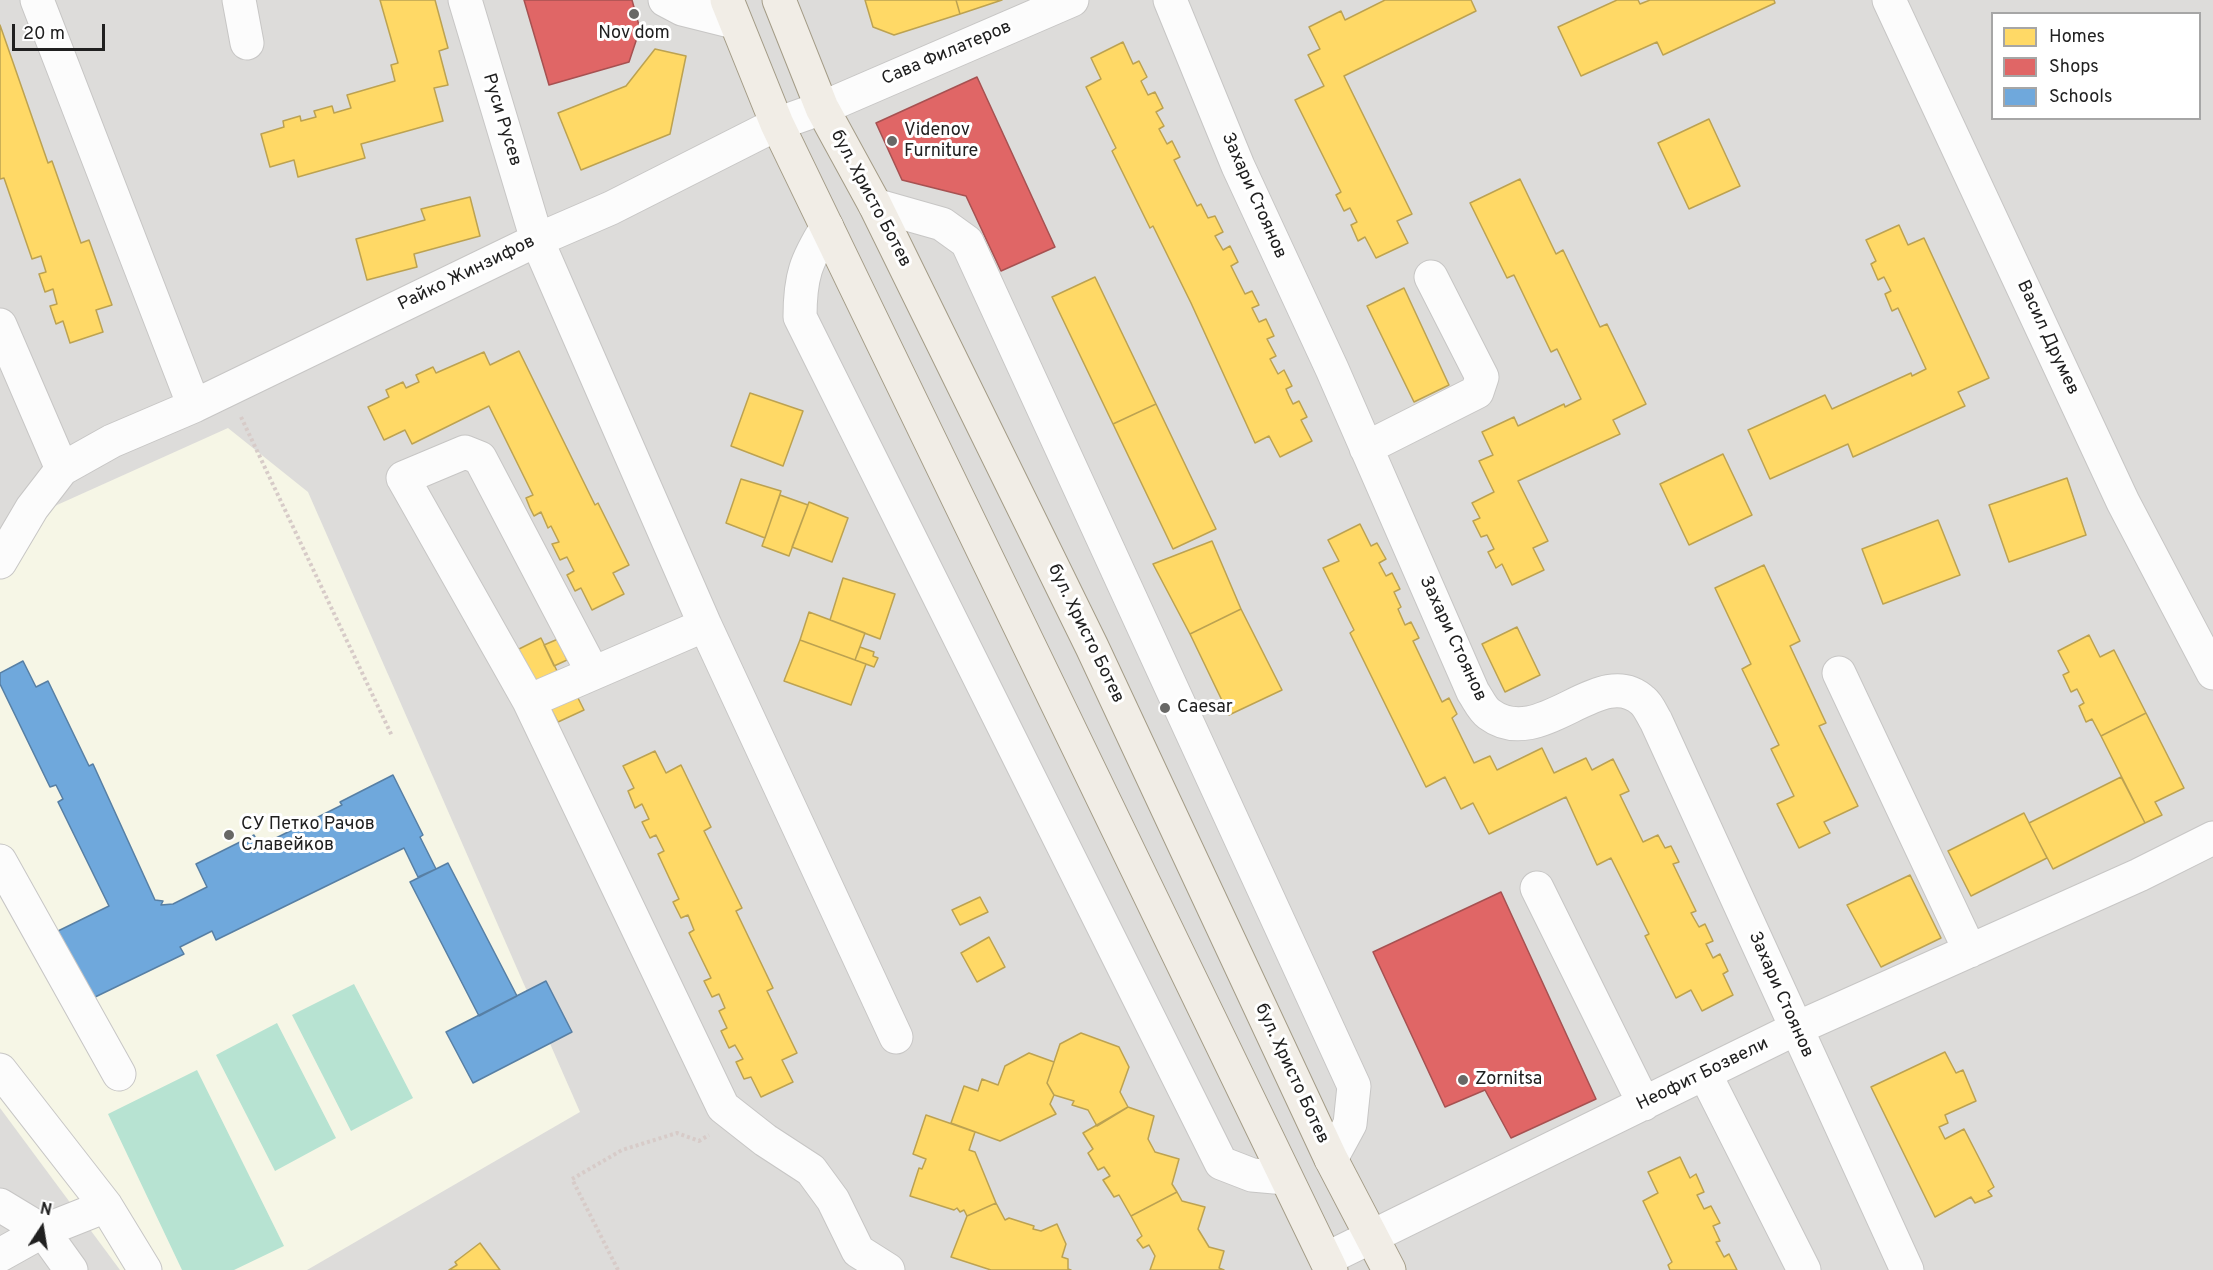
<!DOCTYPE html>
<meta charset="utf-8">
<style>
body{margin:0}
#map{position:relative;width:2213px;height:1270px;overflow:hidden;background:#eeede9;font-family:Overpass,sans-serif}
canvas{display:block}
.legend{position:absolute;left:1991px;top:12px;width:210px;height:108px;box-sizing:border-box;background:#fff;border:2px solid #a6a6a6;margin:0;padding:8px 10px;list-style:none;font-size:18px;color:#202020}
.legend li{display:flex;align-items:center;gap:12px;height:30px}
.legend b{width:30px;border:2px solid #a6a6a6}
.north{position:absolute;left:12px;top:1198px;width:60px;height:60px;-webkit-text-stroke:4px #fff;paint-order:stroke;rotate:12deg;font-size:16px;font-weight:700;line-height:24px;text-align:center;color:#202020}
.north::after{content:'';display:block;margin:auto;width:21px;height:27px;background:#202020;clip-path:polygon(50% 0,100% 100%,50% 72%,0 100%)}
.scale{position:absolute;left:12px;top:24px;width:93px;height:27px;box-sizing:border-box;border:3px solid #202020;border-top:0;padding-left:8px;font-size:18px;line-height:21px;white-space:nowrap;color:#202020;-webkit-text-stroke:4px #fff;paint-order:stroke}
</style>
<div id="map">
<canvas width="2213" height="1270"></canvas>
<ul class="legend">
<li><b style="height:16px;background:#ffd966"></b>Homes</li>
<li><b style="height:16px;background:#e06666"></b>Shops</li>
<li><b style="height:16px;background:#6fa8dc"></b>Schools</li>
</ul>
<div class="north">N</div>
<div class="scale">20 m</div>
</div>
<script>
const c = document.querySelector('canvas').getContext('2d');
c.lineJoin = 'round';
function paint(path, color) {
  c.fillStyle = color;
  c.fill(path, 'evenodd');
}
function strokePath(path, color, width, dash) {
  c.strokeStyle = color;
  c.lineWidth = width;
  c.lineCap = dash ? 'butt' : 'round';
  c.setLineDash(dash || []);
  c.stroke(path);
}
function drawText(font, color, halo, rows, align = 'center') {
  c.font = font + ' Overpass,sans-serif';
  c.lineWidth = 6;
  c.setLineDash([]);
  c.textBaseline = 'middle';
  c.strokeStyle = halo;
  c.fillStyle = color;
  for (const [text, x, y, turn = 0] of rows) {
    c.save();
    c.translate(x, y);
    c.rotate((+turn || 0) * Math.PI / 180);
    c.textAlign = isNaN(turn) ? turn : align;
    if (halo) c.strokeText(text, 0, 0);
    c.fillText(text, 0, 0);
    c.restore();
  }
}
const residential = new Path2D(`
 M0,0H2213V1270H0ZM1992,14H2200V118H1992Z`);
const education = new Path2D(`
 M228,428L308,492L580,1112L307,1270H120L0,1108V562L31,521L57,505Z`);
const pitch = new Path2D(`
 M354,984L413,1098L351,1131L292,1015Z
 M277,1023L336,1138L275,1171L216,1055Z
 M197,1070L284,1246L234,1270H182L108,1114Z`);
const homes = new Path2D(`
 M380,0H435L448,48L439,51L448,85L434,88L443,121L361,144L365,158L298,177L294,160L270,167L261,134L284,127L283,121L300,116L301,121L316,117L314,111L332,106L334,113L351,108L347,95L395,81L391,65L398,63Z
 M865,0H956L960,14L894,35L873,27Z
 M956,0H1002L960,14Z
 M1385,0H1471L1476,11L1344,76L1412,214L1397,221L1408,243L1376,258L1365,237L1358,241L1351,225L1357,222L1350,208L1344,211L1336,195L1341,192L1295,100L1324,86L1308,55L1320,49L1309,27L1341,11L1345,20Z
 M1617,0H1638L1640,4L1650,0H1774L1775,3L1663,55L1657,42L1581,76L1558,27Z
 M0,25L48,163L52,161L81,243L89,240L112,305L96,310L103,332L70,343L63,321L56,324L50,306L57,304L53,289L45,292L39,274L46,272L41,256L32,259L4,178L0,179Z
 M1123,42L1133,64L1139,61L1147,77L1141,81L1148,95L1155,92L1163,108L1156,112L1164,126L1159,129L1167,144L1172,141L1180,157L1174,160L1197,206L1201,204L1208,218L1215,216L1223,232L1215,236L1223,250L1230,246L1238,262L1231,266L1245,294L1252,291L1259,305L1252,308L1259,322L1266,319L1274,336L1267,339L1276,356L1270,359L1278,374L1284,370L1292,386L1286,389L1289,396L1293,404L1299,401L1307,417L1301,420L1312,441L1280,457L1269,436L1255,443L1191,303L1153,226L1150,228L1112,151L1116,148L1086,87L1101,79L1091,58Z
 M655,49L686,56L670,134L581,170L558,113L626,86Z
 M1709,119L1740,186L1689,209L1658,143Z
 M1520,179L1556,254L1563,250L1600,327L1607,324L1646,404L1613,420L1620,434L1518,481L1548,541L1533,548L1544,570L1512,585L1502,564L1496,568L1488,552L1494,549L1487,535L1481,537L1473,521L1480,518L1472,503L1494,492L1479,461L1493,455L1482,432L1514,417L1518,426L1564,404L1565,407L1581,399L1557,349L1551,352L1514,275L1507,278L1470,203Z
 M470,197L480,236L414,254L417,267L367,280L356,239L425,220L421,209Z
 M1899,225L1908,245L1924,238L1989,378L1958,392L1965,406L1853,457L1848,444L1770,479L1748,430L1825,395L1832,409L1911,373L1912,376L1926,369L1898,308L1892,311L1885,294L1891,291L1884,277L1878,280L1871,264L1876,261L1866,240Z
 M1095,277L1156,404L1113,424L1052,297Z
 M1404,288L1449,385L1414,402L1367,306Z
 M519,351L595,505L598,503L629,565L613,573L624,594L592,610L581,588L575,591L567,575L574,571L567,557L560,560L552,544L559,542L551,526L548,528L541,512L534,516L530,508L526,498L533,495L489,406L412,444L405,430L384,440L368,407L389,397L386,390L403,382L406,388L419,382L416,375L433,367L436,373L484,352L490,365Z
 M750,393L803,411L783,466L731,446Z
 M1156,404L1216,529L1173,549L1113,424Z
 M1723,454L1752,515L1689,545L1660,484Z
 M2067,478L2086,535L2009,562L1989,505Z
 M741,479L781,491L765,538L726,523Z
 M780,495L808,505L789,556L762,546Z
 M809,502L848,518L832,562L792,547Z
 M1938,520L1960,575L1883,604L1862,549Z
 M1360,524L1371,546L1377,543L1386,559L1379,563L1386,576L1392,573L1400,589L1394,592L1401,607L1398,609L1405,625L1411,622L1419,638L1413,641L1442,702L1449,698L1457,714L1452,718L1474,763L1490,756L1497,770L1542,748L1554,773L1586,758L1592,770L1613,759L1629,791L1620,795L1643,842L1658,835L1665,848L1671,846L1679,862L1673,864L1696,911L1691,913L1699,927L1705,924L1713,941L1706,944L1713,958L1720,954L1728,971L1723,974L1733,995L1702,1011L1691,990L1676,998L1645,936L1649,934L1611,858L1597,865L1566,797L1489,834L1473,803L1461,809L1445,777L1426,787L1350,633L1354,630L1323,568L1339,561L1328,540Z
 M1212,541L1241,609L1190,634L1153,564Z
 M1764,565L1800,641L1790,646L1826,723L1819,726L1858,806L1824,822L1830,833L1799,848L1777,804L1794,796L1771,749L1779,745L1742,669L1751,664L1715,588Z
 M843,578L895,594L880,639L830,620Z
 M1241,609L1282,690L1229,715L1190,634Z
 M809,612L865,633L855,660L800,640Z
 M1517,627L1540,675L1505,692L1482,644Z
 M2089,635L2100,657L2114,650L2146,713L2101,736L2092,719L2086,722L2079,706L2084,703L2077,689L2071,692L2063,675L2069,672L2058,651Z
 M541,638L558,673L528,688L511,653Z
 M558,639L567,660L554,666L544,645Z
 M800,640L866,664L851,705L784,681Z
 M860,647L874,652L873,656L878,658L874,667L855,660Z
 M577,696L584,710L558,722L551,709Z
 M2146,713L2184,788L2155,802L2162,815L2145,823L2101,736Z
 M655,751L666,773L681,765L711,827L704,831L742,908L736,911L773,988L767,991L797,1053L782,1060L793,1082L761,1097L751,1077L744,1079L736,1062L743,1059L735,1045L729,1048L721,1031L727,1028L719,1011L725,1008L719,994L712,997L704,981L711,978L689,933L694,930L688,915L681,918L673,902L679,899L658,854L664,851L656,835L650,838L642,822L649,819L642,804L635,808L628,791L634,788L623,766Z
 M2121,777L2145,823L2053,869L2029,823Z
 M2024,813L2047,858L1971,896L1948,851Z
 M1910,875L1941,938L1881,967L1847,905Z
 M980,897L988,912L960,925L952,910Z
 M989,937L1005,967L977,982L961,953Z
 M1081,1033L1119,1047L1129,1067L1120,1092L1128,1107L1097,1126L1088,1110L1072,1105L1074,1101L1054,1095L1047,1083L1060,1044Z
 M1945,1052L1956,1073L1963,1070L1976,1101L1945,1115L1948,1123L1939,1127L1945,1139L1964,1129L1994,1187L1988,1191L1992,1196L1975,1203L1971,1197L1935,1217L1871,1087Z
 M1029,1053L1054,1062L1047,1083L1054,1095L1050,1104L1056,1114L1000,1141L951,1123L964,1086L978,1091L982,1079L998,1085L1005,1066Z
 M1128,1107L1154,1116L1148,1139L1155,1152L1179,1159L1172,1184L1177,1192L1131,1216L1119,1195L1114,1197L1103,1180L1110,1176L1104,1167L1098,1170L1088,1153L1093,1149L1083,1133Z
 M926,1115L975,1132L969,1150L975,1152L996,1203L967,1216L964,1210L960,1212L957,1208L954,1210L910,1196L919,1168L922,1169L926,1159L913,1154Z
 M1680,1157L1690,1178L1696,1174L1704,1192L1697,1195L1704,1209L1711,1206L1720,1223L1713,1226L1720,1241L1716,1242L1724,1257L1729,1254L1737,1270H1670L1668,1265L1672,1262L1643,1201L1658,1193L1648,1172Z
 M1177,1192L1182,1201L1205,1207L1198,1229L1209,1247L1224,1251L1219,1268L1224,1270H1150L1155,1256L1149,1245L1143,1248L1137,1240L1142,1236L1131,1216Z
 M996,1203L1005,1220L1009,1218L1034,1226L1033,1229L1041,1231L1057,1224L1066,1244L1062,1257L1068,1259V1269L1071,1270H991L951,1257L967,1216Z
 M480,1243L500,1270H449L457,1265L455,1262Z`);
const shops = new Path2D(`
 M524,0H632L640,29L629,62L549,85Z
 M977,77L1055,247L1001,271L966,196L902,180L876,123Z
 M1501,892L1596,1099L1511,1138L1485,1090L1445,1107L1373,952Z`);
const schools = new Path2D(`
 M23,661L36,687L48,681L89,766L93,764L155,900L163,901L161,905L173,904L207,887L196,864L254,835L260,846L342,805L340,802L393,775L423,835L420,837L436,869L418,877L404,848L216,940L212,931L180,947L184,954L91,999L58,931L109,906L58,802L63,799L56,785L50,787L0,684V673Z
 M448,863L517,996L479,1016L410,882Z
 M546,981L572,1032L473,1083L446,1032Z`);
const path = new Path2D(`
 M241,417L392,736
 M618,1270L572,1179L622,1150L677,1133L699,1141L709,1135`);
const minor = new Path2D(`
 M37,0L194,406
 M239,0L247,43
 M465,0L537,240L705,625L896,1037
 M665,0L682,9L734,22
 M1170,0L1238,166L1332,369L1473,692C1478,699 1482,709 1489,714C1541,753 1600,661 1643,701C1649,706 1652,715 1656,721L1907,1270
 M1889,0L2123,502L2213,673
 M875,205L942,224L967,242L1354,1086L1350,1124L1331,1159
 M827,227C806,261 800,276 800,317L1221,1163L1252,1175L1286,1178
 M0,325L62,469
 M1366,448L1477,392L1482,377L1431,277
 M0,562L32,508L62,469L112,441L194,406L537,240L611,208L777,124L822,108L1072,0
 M593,673L480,458L465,452L403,478L529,701L723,1107L765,1140L811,1170L833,1200L858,1251L888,1270
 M1839,673L1970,951
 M529,701L705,625
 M0,861L119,1074
 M1537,888L1644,1104
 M0,1070L106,1206L145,1270
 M1705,1074L1804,1270
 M0,1205L43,1231L106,1206
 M0,1255L43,1231L71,1270
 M1326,1259L1795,1029L2139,875L2213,838`);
const major = new Path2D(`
 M727,0L777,124L1331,1270
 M779,0L822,108L875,205L1092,647L1331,1159L1389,1270`);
const markers = [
 [634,14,6,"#686866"],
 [892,141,6,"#686866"],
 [1165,708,6,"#686866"],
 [229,835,6,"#686866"],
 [1463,1080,6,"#686866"]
];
const poiNames = [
 ["Nov dom",634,34,"center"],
 ["Videnov",904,131],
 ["Furniture",904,152],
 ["Caesar",1177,708],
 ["СУ Петко Рачов",241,825],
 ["Славейков",241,846],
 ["Zornitsa",1475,1080]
];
const streetNames = [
 ["Сава Филатеров",947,54,-23],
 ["Руси Русев",501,120,73],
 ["Захари Стоянов",1253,196,66],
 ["бул. Христо Ботев",870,199,62],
 ["Райко Жинзифов",467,274,-26],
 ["Васил Друмев",2047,338,65],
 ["бул. Христо Ботев",1085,634,64],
 ["Захари Стоянов",1452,639,65],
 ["Захари Стоянов",1780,995,66],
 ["бул. Христо Ботев",1291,1074,65],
 ["Неофит Бозвели",1703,1075,-26]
];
paint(residential, '#dddcda');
paint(education, '#f6f6e6');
paint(pitch, '#b7e3d2');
paint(homes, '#ffd966');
strokePath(homes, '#bca251', 1.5);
paint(shops, '#e06666');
strokePath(shops, '#a65151', 1.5);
paint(schools, '#6fa8dc');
strokePath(schools, '#577fa4', 1.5);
strokePath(minor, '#c7c6c5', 35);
strokePath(major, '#a49c87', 35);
strokePath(path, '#d7cbc8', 4, [3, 3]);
strokePath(minor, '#fcfcfc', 33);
strokePath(major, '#f1ede6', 33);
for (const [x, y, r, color] of markers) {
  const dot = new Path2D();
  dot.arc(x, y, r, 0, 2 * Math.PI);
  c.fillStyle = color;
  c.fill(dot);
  strokePath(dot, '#fff', 2);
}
drawText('18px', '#202020', '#fff', poiNames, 'left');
drawText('18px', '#202020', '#fff', streetNames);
</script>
